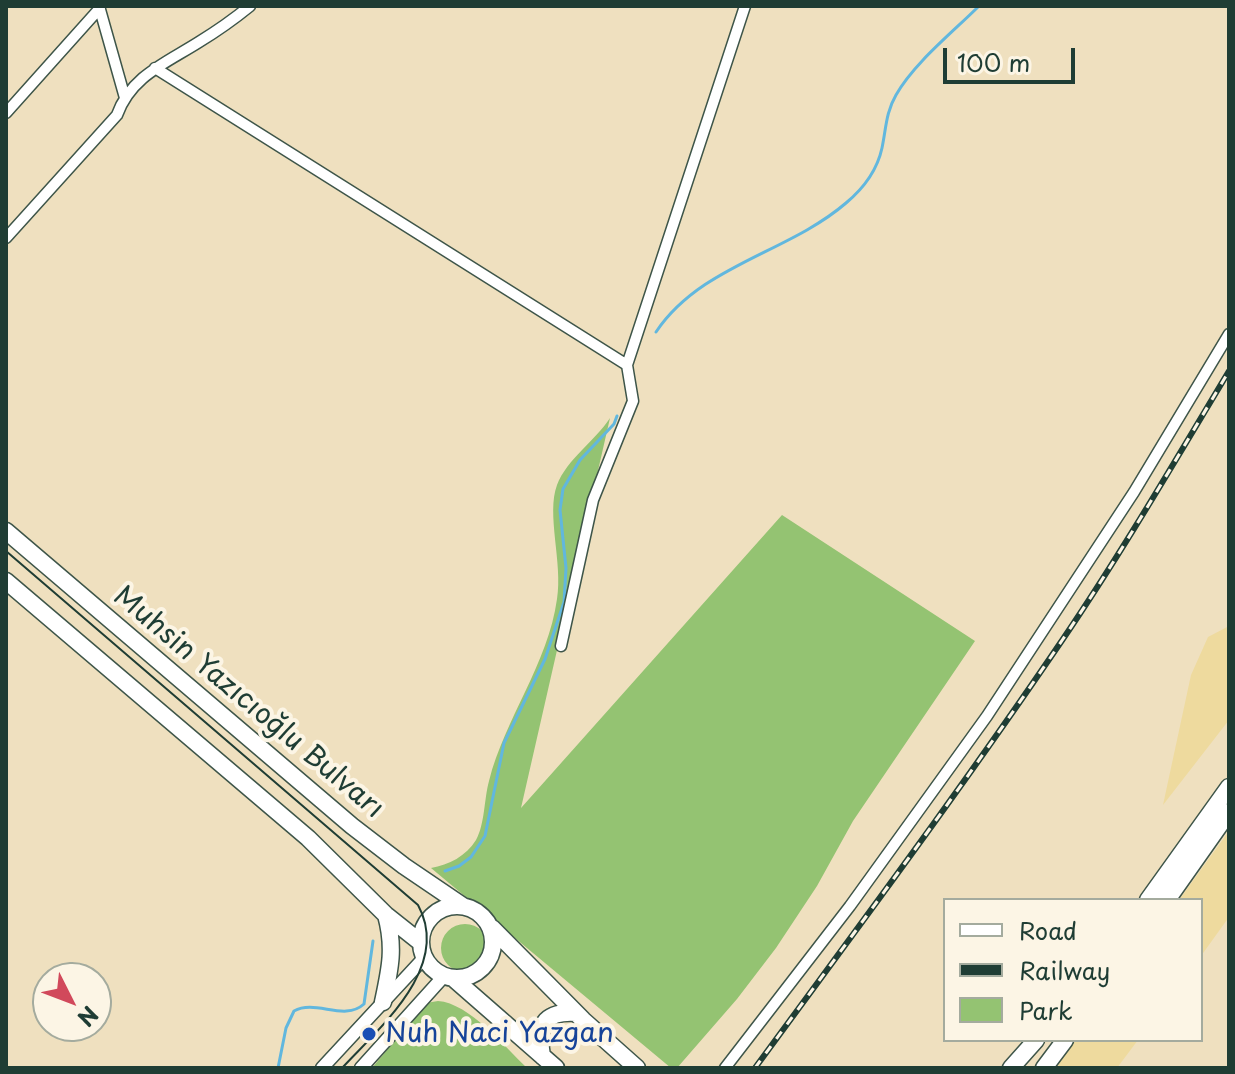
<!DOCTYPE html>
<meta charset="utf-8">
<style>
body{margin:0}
#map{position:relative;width:1235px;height:1074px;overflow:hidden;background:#efe0bf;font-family:"Playpen Sans",sans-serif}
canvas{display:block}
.frame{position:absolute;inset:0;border:8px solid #1f3d34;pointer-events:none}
.legend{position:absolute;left:943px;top:898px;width:260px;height:144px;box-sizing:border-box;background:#fcf5e5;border:2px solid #a4ab9e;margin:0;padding:10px 14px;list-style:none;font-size:24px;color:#1f3d34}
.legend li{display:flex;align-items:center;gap:16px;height:40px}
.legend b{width:40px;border:2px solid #a4ab9e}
.north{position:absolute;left:32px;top:962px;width:80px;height:80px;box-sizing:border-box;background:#fcf5e5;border:2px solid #a4ab9e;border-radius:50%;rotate:132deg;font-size:22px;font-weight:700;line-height:32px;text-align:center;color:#1f3d34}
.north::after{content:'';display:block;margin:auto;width:28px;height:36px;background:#d1495b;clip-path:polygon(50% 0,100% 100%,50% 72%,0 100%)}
.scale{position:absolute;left:943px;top:48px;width:132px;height:36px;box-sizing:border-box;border:4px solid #1f3d34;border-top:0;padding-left:10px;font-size:24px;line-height:28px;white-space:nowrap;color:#1f3d34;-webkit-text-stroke:6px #fcf5e5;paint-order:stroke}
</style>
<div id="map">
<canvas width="1235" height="1074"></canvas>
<div class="frame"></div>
<ul class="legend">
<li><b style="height:10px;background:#fff"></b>Road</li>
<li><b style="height:10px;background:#1f3d34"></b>Railway</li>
<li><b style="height:22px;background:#94c372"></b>Park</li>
</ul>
<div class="north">N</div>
<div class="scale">100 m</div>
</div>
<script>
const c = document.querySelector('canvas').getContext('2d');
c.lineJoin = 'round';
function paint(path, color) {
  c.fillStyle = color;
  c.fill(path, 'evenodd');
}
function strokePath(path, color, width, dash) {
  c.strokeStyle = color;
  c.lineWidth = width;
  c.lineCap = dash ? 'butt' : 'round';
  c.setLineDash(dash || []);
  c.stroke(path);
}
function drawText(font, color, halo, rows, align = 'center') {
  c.font = font + ' "Playpen Sans",sans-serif';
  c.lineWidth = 8;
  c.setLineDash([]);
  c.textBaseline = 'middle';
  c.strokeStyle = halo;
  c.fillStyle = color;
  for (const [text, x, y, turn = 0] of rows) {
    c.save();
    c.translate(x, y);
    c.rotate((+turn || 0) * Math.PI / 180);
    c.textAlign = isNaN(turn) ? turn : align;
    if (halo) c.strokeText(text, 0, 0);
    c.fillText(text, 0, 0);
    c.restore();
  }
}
const green = new Path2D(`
 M610,418L521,808L782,515L975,641L853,821L817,886L776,948L737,999L677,1068H671L431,868C449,865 466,856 476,840C485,824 484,799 489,781C505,718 548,664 557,599C563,563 546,514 557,485C567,459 595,441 610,418Z
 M441 948a24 24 0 1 1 48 0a24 24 0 1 1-48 0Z
 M438,1001C469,1003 505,1047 527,1068H372L426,1003Z`);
const sand = new Path2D(`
 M1229,626V720L1163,805L1191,675L1208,637Z
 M1229,831V917L1201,956V900H1179Z
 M1076,1040H1138L1117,1068H1055Z`);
const stream = new Path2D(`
 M656,332C701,265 788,253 846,203C864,188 877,171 882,148C886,129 886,112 896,95C914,63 953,32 979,6
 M445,871L459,866L471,857L485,836L504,743L545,659L564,602L566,568L560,510L563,489L580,460L614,424L617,416
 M278,1068L286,1028L294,1011C316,999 344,1022 364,1004L373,941`);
const minor = new Path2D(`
 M99,6L125,98
 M155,68L627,365L633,401L593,500L561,646
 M6,113L100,8
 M6,238L117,115C131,76 166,63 199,42C217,31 234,19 250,6
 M627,365L745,6
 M725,1068L850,906L987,716L1134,492L1229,334`);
const tertiary = new Path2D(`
 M322,1068L424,958
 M361,1068L444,976`);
const trunk = new Path2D(`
 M6,531L352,826L404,866L463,906
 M6,581L308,838L386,915L420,942
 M1148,900L1229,787
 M1167,900L1229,812
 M421 942a36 36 0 1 1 72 0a36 36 0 1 1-72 0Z
 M492,928L583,1020L637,1068
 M453,978L556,1068
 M383,1002C390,969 395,948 386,915
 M542,1056C537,1026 543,1011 576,1013
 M1011,1068L1036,1040
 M1044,1068L1065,1040`);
const tram = new Path2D(`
 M6,551L418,905C452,967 380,1027 342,1068`);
const rail = new Path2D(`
 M755,1068C859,926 964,785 1063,639C1122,552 1175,461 1229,371`);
const markers = [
 [369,1034,8,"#1a4fb4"]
];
const streetNames = [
 ["Muhsin Yazıcıoğlu Bulvarı",248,703,40]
];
const transitNames = [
 ["Nuh Naci Yazgan",385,1034]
];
paint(green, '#94c372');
paint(sand, '#eeda9e');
strokePath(stream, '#61b7de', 3);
strokePath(minor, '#3e5549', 13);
strokePath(tertiary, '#3e5549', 15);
strokePath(trunk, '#3e5549', 19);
strokePath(minor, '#fff', 10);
strokePath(tertiary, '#fff', 12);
strokePath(trunk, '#fff', 16);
strokePath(tram, '#1f3d34', 2);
strokePath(rail, '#1f3d34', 6);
strokePath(rail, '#fcf5e5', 3, [9]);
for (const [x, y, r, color] of markers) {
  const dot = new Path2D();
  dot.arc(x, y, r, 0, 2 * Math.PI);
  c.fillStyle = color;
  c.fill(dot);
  strokePath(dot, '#fcf5e5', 3);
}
drawText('28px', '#1f3d34', '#fcf5e5', streetNames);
drawText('28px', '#164399', '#fcf5e5', transitNames, 'left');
</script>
